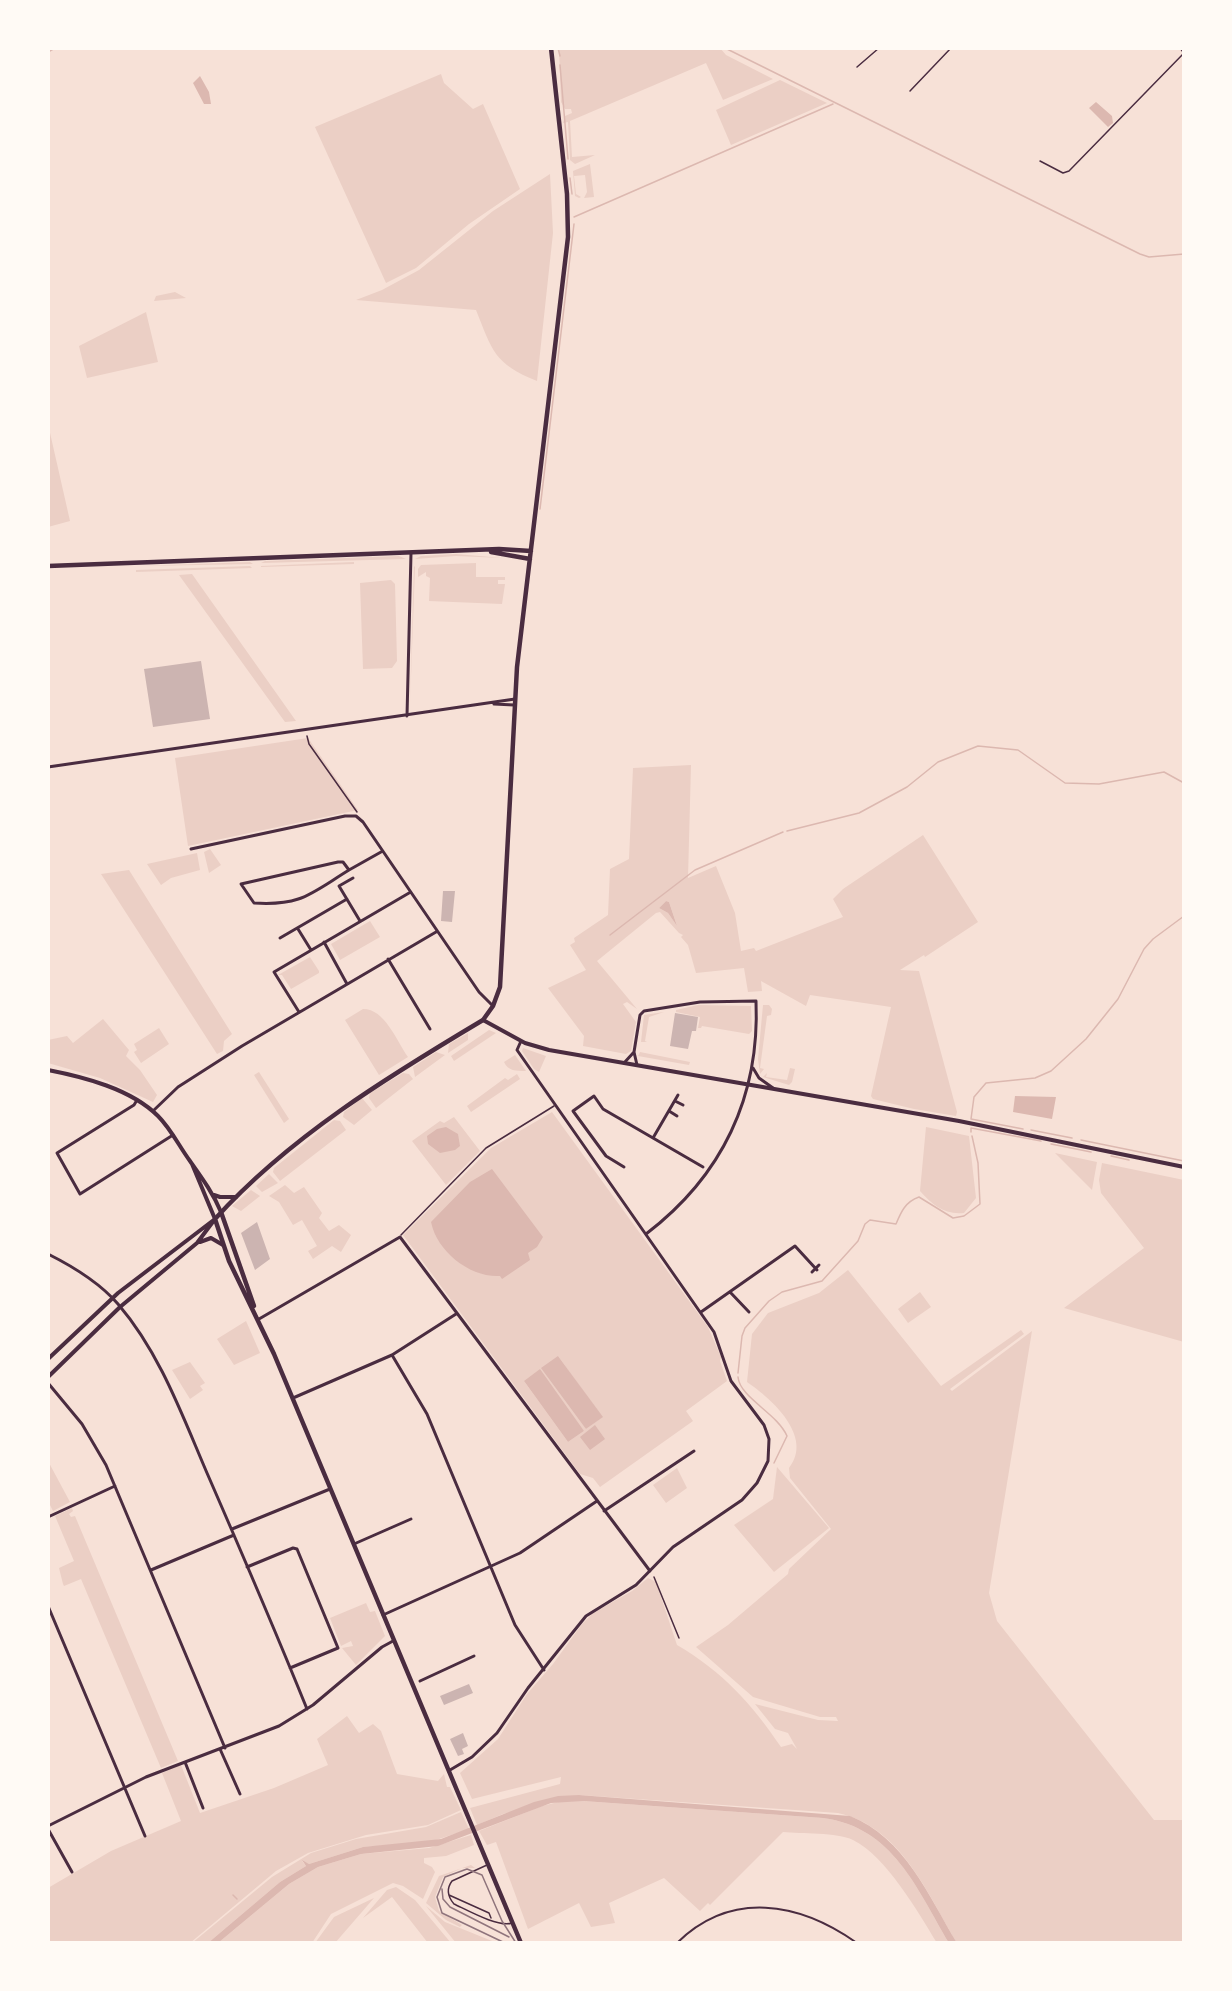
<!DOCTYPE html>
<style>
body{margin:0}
#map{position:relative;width:1232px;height:1991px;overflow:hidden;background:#f7e1d7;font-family:"Noto Sans",sans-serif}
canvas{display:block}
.frame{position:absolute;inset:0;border:50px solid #fffaf5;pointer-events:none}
</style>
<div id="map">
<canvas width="1232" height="1991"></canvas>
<div class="frame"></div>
</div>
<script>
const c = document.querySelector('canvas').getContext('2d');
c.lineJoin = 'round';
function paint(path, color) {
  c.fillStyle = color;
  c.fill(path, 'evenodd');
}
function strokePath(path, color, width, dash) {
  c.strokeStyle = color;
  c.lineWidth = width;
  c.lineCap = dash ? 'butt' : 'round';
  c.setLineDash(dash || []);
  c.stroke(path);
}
const green = new Path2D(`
 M559,48H720L726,55L773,79L723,100L706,63L570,121L572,157L595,155L575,164L570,160L568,122L563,123L565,116L572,113L571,109H565L561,102Z
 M441,74L444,83L473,109L483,104L520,189L469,224L416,268L386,283L315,127Z
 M780,80L827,103L731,145L716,110Z
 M590,164L594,197L584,198L587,192L585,175L574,176L576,194L581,197L579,198L575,196L573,171Z
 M550,174L553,233L537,381C494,364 492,350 476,310L356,300L382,290L419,270L493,211Z
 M175,292L186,298L154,301L156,296Z
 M146,312L158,362L87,378L79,346Z
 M48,424L70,521L48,527Z
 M456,554L503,558L456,556L415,559L421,556Z
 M399,556L406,559L261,563L265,561Z
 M250,562L253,564L142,566Z
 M354,562V564L261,567V566Z
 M476,563V577H505V580H498V584H505L502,604L429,601L430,578L426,576V572L418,577V569L421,565Z
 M250,566L252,568L136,572V570Z
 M414,566L415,567L410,704Z
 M192,574L296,721L285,722L179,575Z
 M391,580L395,584L397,661L392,668L363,669L360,583Z
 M308,738L358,810L188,846L175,758Z
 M691,765L688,878L716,866L735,913L741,951L754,948L756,951L843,917L833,899L843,889L923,835L978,922L925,957L924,955L900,970L919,971L957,1112L956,1116L914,1109L873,1099L871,1096L891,1007L810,995L806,1006L761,981L762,991L748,992L744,968L696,973L688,945L681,937L683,935L679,933L660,912L656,913L597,961L637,1009L627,1002L623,1004L636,1022L631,1051L626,1054L583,1046L584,1036L548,988L586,970L570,945L575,942L574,938L608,915L610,869L629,859L633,768ZM666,901L669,902L677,926L668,913L659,908Z
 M210,849L221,865L209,873L204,852Z
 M197,853L200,870L171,878L161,885L147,864Z
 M129,870L232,1034L224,1041L223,1051L217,1054L101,874Z
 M370,921L380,937L340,960L331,944Z
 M308,954L319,971V973L291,989L282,975H278L310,957Z
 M698,1005L751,1006L752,1031L749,1034L702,1026L701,1028H698L700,1017L676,1012V1010Z
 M763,1005H769L772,1009L771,1015L767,1016L760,1068L764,1069L760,1074L758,1059Z
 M363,1009C385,1009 396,1040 408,1057L379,1075L345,1020Z
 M664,1012L649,1017L645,1041L647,1042H641L644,1015Z
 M103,1019L129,1050L126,1056L140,1070L157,1095L153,1102L100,1078L48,1063V1040L67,1036L73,1043Z
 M159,1028L169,1044L141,1063L134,1052L137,1050L134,1044Z
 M489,1030L496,1033L454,1061L451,1056Z
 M468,1033V1040L448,1053L449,1044Z
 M523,1048L546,1056L539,1072L534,1069L522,1051Z
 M436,1052L445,1055L415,1077L413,1067Z
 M640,1052L690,1062L689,1065L638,1056Z
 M515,1055L526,1071C516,1071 508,1071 504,1062Z
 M790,1068L795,1069L792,1082L789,1085L763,1077L767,1073L766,1077L787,1080Z
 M259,1072L289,1119L284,1123L254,1075Z
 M403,1073L409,1074L413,1079L376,1108L369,1098L370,1093Z
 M517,1074L520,1079L471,1112L467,1106L505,1078L508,1080Z
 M362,1098L372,1110L354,1125L343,1117L344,1112Z
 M552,1112L708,1327L721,1357L720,1361L727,1381L686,1411L693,1421L600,1487L593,1478L580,1474L403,1235L491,1148ZM558,1356L602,1417L586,1429ZM524,1381L584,1431L568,1442Z
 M454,1117L480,1151L446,1185L412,1141L440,1121L444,1123Z
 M334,1120L340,1121L346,1130L280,1181L273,1172L274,1168Z
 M926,1127L969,1136L976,1198L964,1213C944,1215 933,1205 920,1191Z
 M1055,1153L1097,1162L1092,1190Z
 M1102,1163L1184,1180V1342L1064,1308L1144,1248L1101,1193L1099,1180Z
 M269,1174L278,1183L262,1192L256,1186Z
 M285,1185L294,1193L304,1187L322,1213L319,1218L329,1231L339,1225L351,1235L341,1252L332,1246L313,1259L308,1251L317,1246L302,1220L293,1225L279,1202L269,1196Z
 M251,1190L260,1196L241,1211L232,1206Z
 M848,1270L941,1386L1021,1330L1024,1334L950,1389L952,1391L1032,1331L989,1593L997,1621L1154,1820H1184V1943H957C927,1893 901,1827 838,1813L579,1795L503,1814L477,1825L470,1808L560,1784L561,1777L472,1799L460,1773L498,1739L527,1694L553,1664L582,1624L593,1613L632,1591L648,1578L656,1582L677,1645C723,1672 751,1703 781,1747L792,1744L797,1749L788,1733L775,1729L755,1704L818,1720L838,1721L836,1717H820L753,1697L696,1647L728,1625L788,1574L789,1569L831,1529L790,1478L789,1468C814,1437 772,1399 747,1382L752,1334L768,1313L819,1293Z
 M920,1292L931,1307L908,1323L898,1309Z
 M246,1321L260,1353L234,1365L217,1339Z
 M190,1362L205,1383L200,1386L203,1390L190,1399L172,1370Z
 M48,1461L70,1502L53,1511L48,1501Z
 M777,1467L829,1528L774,1572L734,1525L773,1499Z
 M677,1468L687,1488L666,1503L653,1485Z
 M72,1508L73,1511L69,1514L71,1517L75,1516L178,1761L161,1768L81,1579L64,1586L63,1584L59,1568L74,1561L55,1516Z
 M366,1603L370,1612L375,1611L385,1636L356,1665L342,1648L353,1646L351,1641L341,1646L330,1618Z
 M347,1716L359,1733L373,1724L381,1731L397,1774L438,1781L444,1774L447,1787H450L461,1810L428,1825L366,1835L308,1853L276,1871L190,1943H48V1888L111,1851L181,1821L162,1773L181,1765L200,1813L274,1788L328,1765L317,1739Z
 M562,1801H583L823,1818C893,1827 917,1889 949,1943H937C918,1912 886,1856 853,1840C837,1832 801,1834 783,1832L710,1905L708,1903L700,1911L664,1878L609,1903L615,1923L591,1927L579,1903L528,1929L496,1842L487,1845L479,1831L542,1806Z
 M461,1812L469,1829L427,1843L363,1847L309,1864L302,1861L306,1866L280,1882L208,1943H192L272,1877L311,1853L356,1839L426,1827Z
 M471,1835L474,1845L446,1856L424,1858V1863L432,1867L435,1872L423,1899L403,1886L393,1883L331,1914L312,1943H218L289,1884L318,1867L361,1854L429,1848Z
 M471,1865L475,1868H462L443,1877L435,1897L439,1911L462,1925L460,1927L446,1920L426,1903L439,1876Z
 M396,1887L415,1900L451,1943H428L392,1897L363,1918L387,1890Z
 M374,1898L335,1943H315L334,1917Z
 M426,1906L445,1922L497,1943H456Z`);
const water = new Path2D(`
 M200,76L209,92L211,104H204L193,83Z
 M1096,102L1112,116L1113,123L1108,127L1089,108Z
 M666,901L669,902L677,926L668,913L659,908Z
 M1015,1096L1056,1097L1052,1119L1013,1112Z
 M446,1127L458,1134L460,1146L455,1150L440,1153L428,1144L427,1136L437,1129Z
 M492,1169L543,1237L537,1247L528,1253L530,1260L502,1279L500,1276C471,1278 437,1252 431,1222L470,1182Z
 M558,1356L603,1417L586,1429L541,1368Z
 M540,1369L584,1431L568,1442L524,1381Z
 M595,1425L605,1439L590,1450L580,1437Z
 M579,1795L850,1816C905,1838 928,1895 957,1943H949C917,1889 893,1827 823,1818L583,1801L551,1803L438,1846L361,1854L318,1867L289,1884L218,1943H208L280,1882L306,1866L302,1860L309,1864L363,1847L441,1839L534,1802L558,1796Z`);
const stream = new Path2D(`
 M558,48L560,56
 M725,48L1140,254L1149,257L1184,254
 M48,52L55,48
 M560,65L568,159
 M570,178L572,194
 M574,217L833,104
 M540,509L574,224
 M787,831L859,813L907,787L938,762L978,746L1018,750L1065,783L1099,784L1164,772L1184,783
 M610,935L695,870L783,832
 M1023,1129L971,1119L974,1097L986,1083L1035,1078L1051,1071L1086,1039L1118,999L1144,949L1153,939L1184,916
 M1031,1130L1072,1138
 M971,1132V1128L1041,1141
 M1081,1140L1184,1161
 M1051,1144L1091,1152
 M1111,1156L1129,1160
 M738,1373L742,1336L745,1328L769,1301L782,1292L822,1281L858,1241L865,1224L870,1220L896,1224C901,1212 905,1202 919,1197L953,1218L964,1216L980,1204L978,1163L972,1136
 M738,1377C740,1398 777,1413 787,1436L774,1463
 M233,1895L237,1899`);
const building = new Path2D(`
 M201,661L210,719L153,727L144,669Z
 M443,891H455L452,922L441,921Z
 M675,1013L698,1017L696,1031H692L688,1049L670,1046Z
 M257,1222L270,1259L255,1270L241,1233Z
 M469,1684L473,1693L444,1705L440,1696Z
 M463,1733L468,1746L462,1749L464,1754L458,1756L450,1739Z`);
const path = new Path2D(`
 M307,736L309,744L357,812
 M654,1577L679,1638`);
const service = new Path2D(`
 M857,67L879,48
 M910,91L951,48
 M1040,161L1063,173L1069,171L1184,53
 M401,1235L486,1148L554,1106
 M487,1865L452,1881C446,1889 448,1897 454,1904C467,1910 499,1928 512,1923
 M449,1895L489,1913L491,1918`);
const pedestrian = new Path2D(`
 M677,1943C731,1890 799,1902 857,1943`);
const minor = new Path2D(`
 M1181,48L1184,52
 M494,704L514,705
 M407,716L411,553
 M48,767L515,699
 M191,849L345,816H356L363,822L479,992L493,1006
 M349,870C310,894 301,906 254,903L241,884L338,862H343L349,870L381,852
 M353,878L339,886L360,921
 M298,929L311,950
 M280,938L347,899
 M324,942L347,984
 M388,959L430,1029
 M299,1012L274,972L409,893
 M624,1063L634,1052
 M637,1065L634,1052L640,1015L644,1011L700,1002L756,1001C760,1097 722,1176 646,1234
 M753,1068L759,1078L773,1088
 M137,1100L134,1105L57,1153L80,1194L173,1135
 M675,1101L683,1105
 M153,1111L178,1087L242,1046L436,932
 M669,1111L677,1116
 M653,1138L678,1095
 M624,1167L606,1156L573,1111L594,1096L603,1109L703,1167
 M48,1254C74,1267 99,1282 118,1304C160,1353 182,1415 207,1473C241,1551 275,1630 307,1709
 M812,1272L819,1265
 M730,1292L749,1312
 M701,1312L795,1246L817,1270
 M259,1319L400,1237L650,1571
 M392,1355L427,1414L515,1625L544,1670
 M48,1383L82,1424L106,1465L225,1748
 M293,1398L392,1355L456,1314
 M604,1511L694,1451
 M48,1517L115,1486
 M232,1529L330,1489
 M354,1544L411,1519
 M247,1567L293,1548L297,1549L338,1648L290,1668
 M151,1570L234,1535
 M48,1606L145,1836
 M383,1615L520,1553L597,1501
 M420,1681L474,1656
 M220,1749L240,1794
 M185,1762L203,1808
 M450,1770L472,1757L497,1733L528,1688L586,1616L636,1585L673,1547L742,1500L757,1483L768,1461L769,1439L764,1425L731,1381L714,1332L517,1050L521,1041
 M48,1826L146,1777L279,1726L313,1705L382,1647L393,1641
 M48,1829L72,1872`);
const tertiary = new Path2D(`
 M483,1020L525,1043L549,1050L959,1121L1184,1167
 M48,1070C84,1077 131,1089 158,1116C171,1129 179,1146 190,1161C202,1178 213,1193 221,1212
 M192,1164L215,1219
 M214,1195L220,1197H236
 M200,1242L211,1238L223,1245
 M48,1359L118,1293L215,1219
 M48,1377L120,1307L197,1243L215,1219`);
const secondary = new Path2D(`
 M491,552L530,559
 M48,566L499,549L531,551
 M221,1212L254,1306
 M521,1943L274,1354L229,1261L215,1219C289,1137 389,1076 483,1020L493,1006L500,987L517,667L568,237L567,194L551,48`);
const tram = new Path2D(`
 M442,1889L443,1899L450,1907L509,1937
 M505,1943L442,1913L437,1897L445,1877L467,1869L482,1875L502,1921L516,1943`);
paint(green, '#ebcfc5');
paint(water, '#dcb8b0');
strokePath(stream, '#dcb8b0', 1.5);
paint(building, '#ccb4b1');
strokePath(path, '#4a2c40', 1.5);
strokePath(service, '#4a2c40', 1.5);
strokePath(pedestrian, '#4a2c40', 2);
strokePath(minor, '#4a2c40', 3);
strokePath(tertiary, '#4a2c40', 4);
strokePath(secondary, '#4a2c40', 4.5);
strokePath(tram, '#8f747c', 1.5);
</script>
